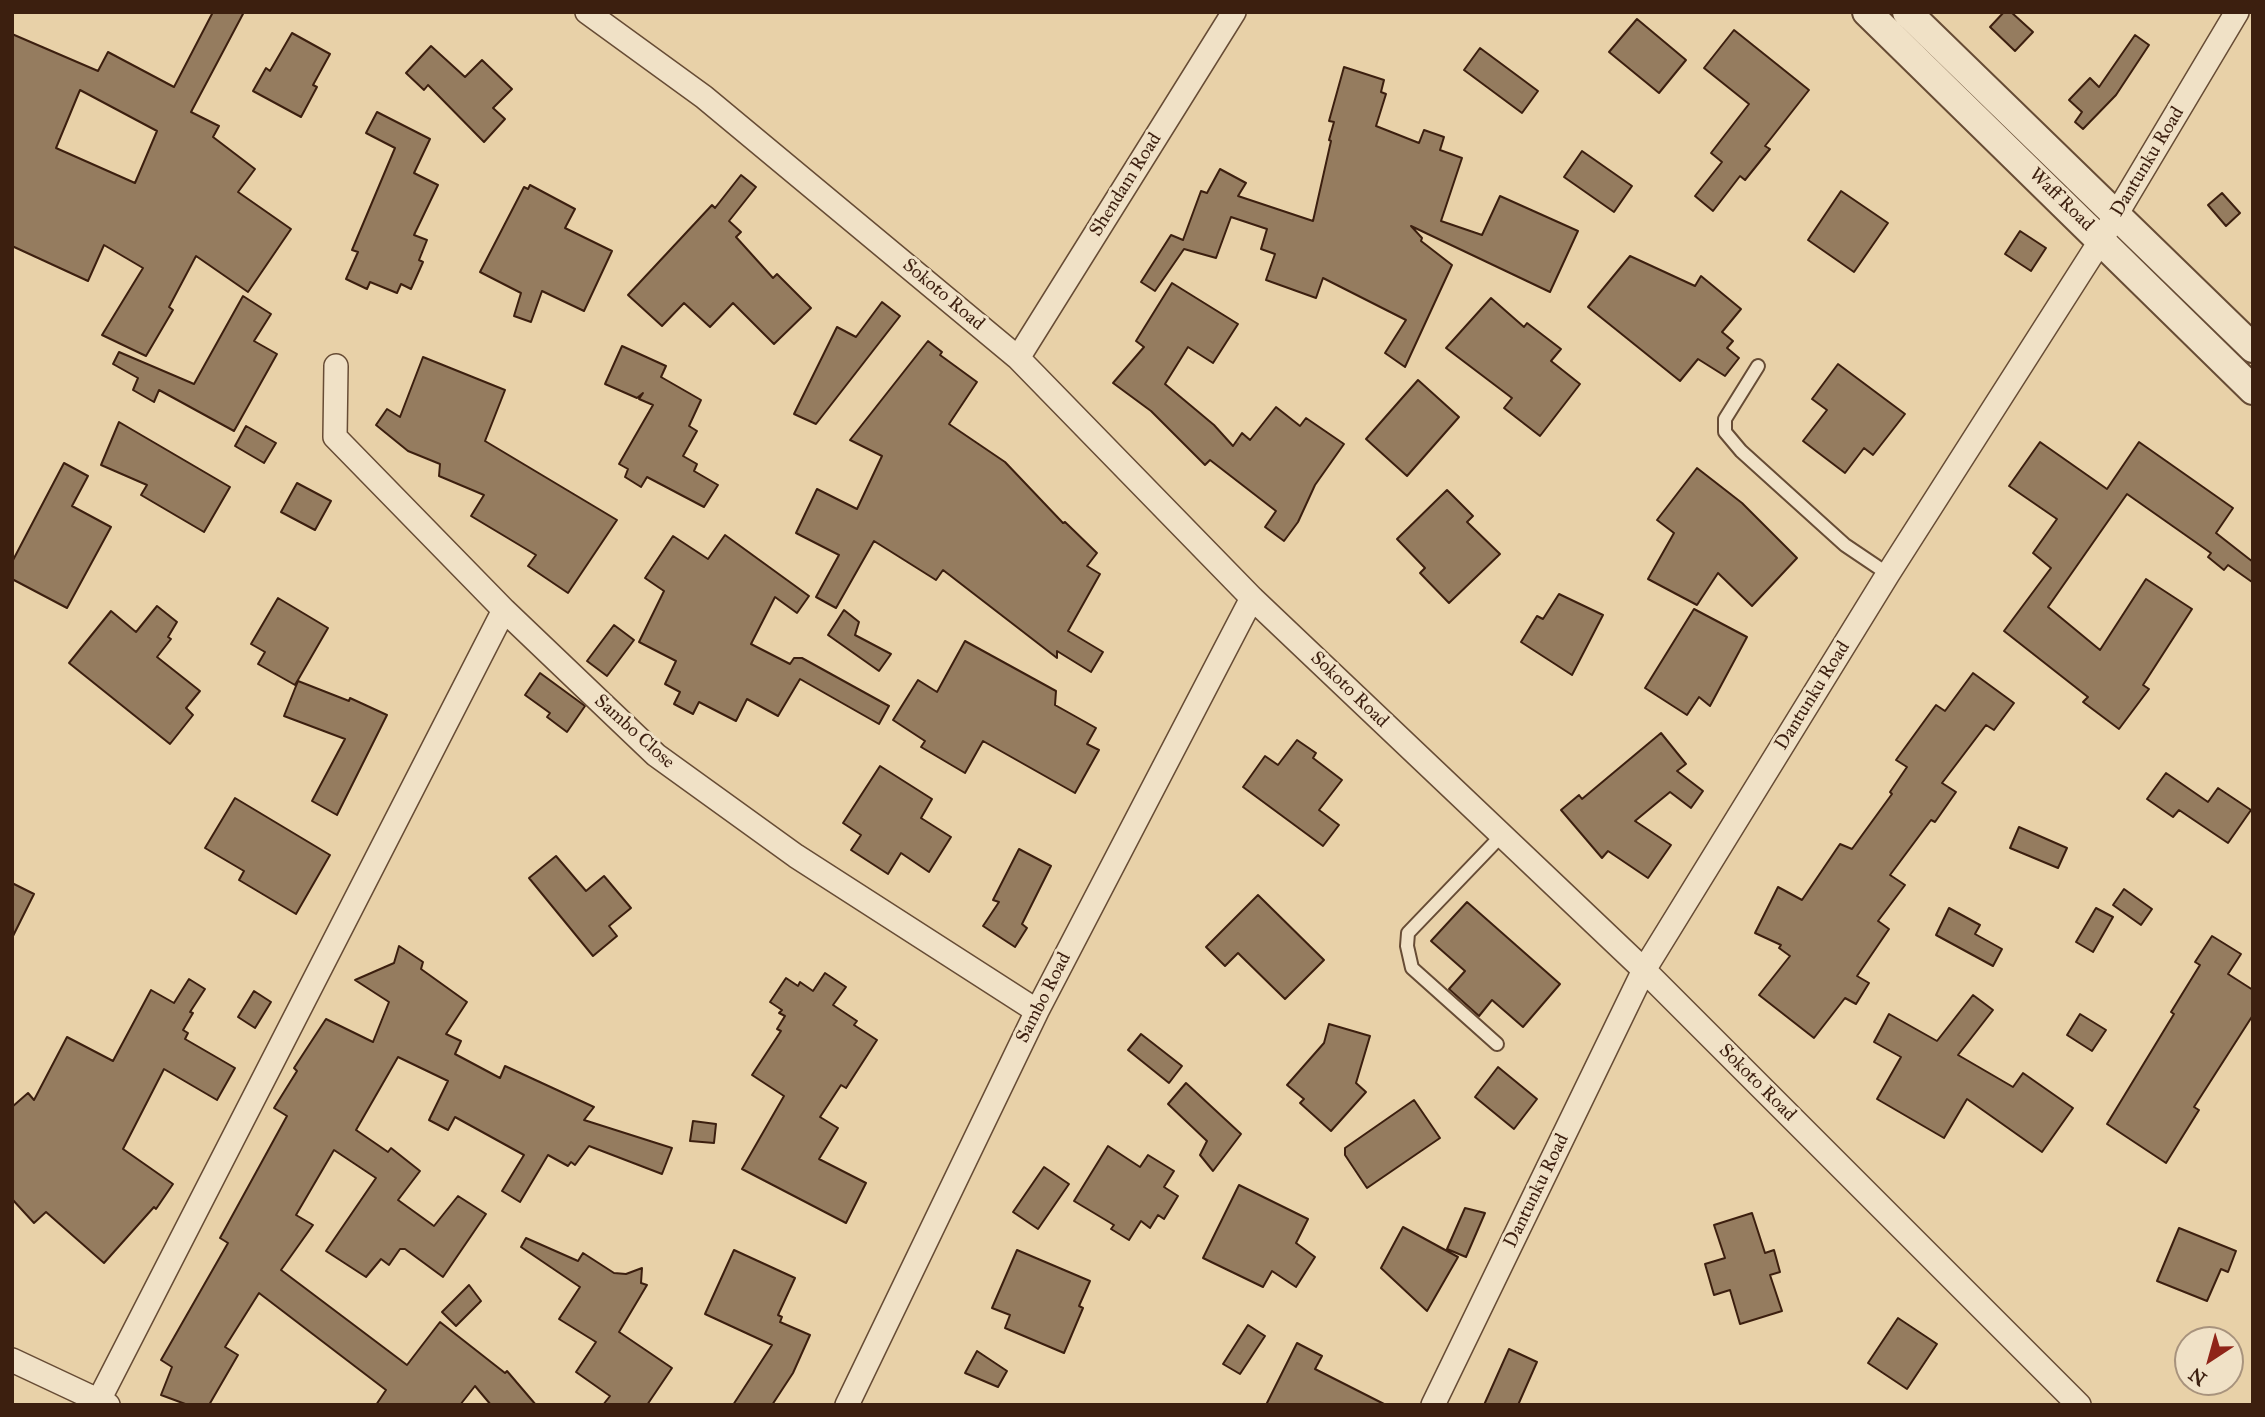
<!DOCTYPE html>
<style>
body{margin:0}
#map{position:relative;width:2265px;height:1417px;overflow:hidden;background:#e8d1a8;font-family:"IM FELL Great Primer",serif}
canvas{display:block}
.frame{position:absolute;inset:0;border:14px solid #3c1f0f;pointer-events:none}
.north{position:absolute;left:2174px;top:1326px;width:70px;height:70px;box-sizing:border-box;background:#f0e1c6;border:2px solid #a8937d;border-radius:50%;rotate:216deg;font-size:19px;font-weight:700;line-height:28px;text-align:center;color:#3c1f0f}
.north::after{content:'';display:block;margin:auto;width:24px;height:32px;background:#8f2418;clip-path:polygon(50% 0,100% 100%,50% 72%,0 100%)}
</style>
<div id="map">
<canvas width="2265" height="1417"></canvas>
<div class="frame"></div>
<div class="north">N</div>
</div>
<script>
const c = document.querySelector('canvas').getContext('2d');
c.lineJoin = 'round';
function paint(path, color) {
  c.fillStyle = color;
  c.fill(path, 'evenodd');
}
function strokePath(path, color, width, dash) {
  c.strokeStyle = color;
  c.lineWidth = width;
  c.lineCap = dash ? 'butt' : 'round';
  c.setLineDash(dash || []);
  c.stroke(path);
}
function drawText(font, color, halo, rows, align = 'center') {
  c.font = font + ' "IM FELL Great Primer",serif';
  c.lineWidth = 6;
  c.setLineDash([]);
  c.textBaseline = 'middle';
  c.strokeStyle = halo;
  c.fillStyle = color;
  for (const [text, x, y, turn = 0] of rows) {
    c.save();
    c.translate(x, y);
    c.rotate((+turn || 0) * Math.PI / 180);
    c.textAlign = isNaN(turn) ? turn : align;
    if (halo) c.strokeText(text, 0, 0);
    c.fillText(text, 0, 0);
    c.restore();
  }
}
const building = new Path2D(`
 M213,12H244L191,112L219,126L213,137L255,169L238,192L291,229L248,292L196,256L169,307L173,310L146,356L102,335L143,268L104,245L88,281L12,246V34L98,71L108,52L174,87ZM80,90L157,131L135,183L56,148Z
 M2004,12H2011L2033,32L2015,51L1990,27Z
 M1637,19L1686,60L1659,93L1609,52Z
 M1734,30L1809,90L1765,146L1770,149L1745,180L1740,176L1713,211L1695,196L1722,162L1711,153L1749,104L1704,68Z
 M292,33L330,54L313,85L317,87L301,117L253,91L266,68L270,71Z
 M2135,35L2149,45L2116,95L2083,129L2075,122L2082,112L2069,100L2090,78L2099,87Z
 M431,46L465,77L482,60L512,89L493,108L505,119L484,142L428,85L424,90L406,73Z
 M1480,48L1538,91L1522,113L1464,70Z
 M1344,67L1384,80L1381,92L1386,94L1376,126L1419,143L1424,130L1444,137L1440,150L1462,158L1441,221L1482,235L1500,196L1578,231L1550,292L1411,226L1422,238L1421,241L1452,265L1405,367L1385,353L1406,320L1323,278L1316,298L1266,280L1275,254L1261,249L1267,229L1231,217L1216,258L1184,249L1155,291L1141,282L1171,235L1183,240L1201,191L1207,193L1220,169L1246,183L1238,196L1313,221L1331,141L1329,140L1334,122L1329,121Z
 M377,112L430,139L414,173L438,185L414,235L427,240L419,260L423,262L411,289L401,284L397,293L370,282L367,289L346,279L358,252L352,250L395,148L366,133Z
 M1582,151L1632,186L1614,212L1564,177Z
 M741,175L756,187L729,221L741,232L736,237L773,278L777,274L811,308L774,344L733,303L710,327L684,303L662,326L628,295L712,205L715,208Z
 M530,185L575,209L565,228L612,251L584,311L542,291L531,322L514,316L521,293L480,272L524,187L528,189Z
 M1841,191L1888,223L1854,272L1808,240Z
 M2222,193L2240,213L2226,226L2208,205Z
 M2020,231L2046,248L2031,271L2005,254Z
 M1630,256L1695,286L1701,276L1741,309L1722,332L1733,341L1727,348L1739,358L1725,376L1698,359L1680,381L1588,307Z
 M1172,283L1238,324L1213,363L1188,347L1165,384L1214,425L1233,446L1242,433L1250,440L1276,407L1300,426L1306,418L1344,444L1315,485L1298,522L1284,541L1265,527L1276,511L1210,460L1205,465L1151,411L1113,383L1144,347L1136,341Z
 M243,296L271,314L254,341L277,354L234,431L159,390L154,402L133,390L138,378L113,364L119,352L194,384Z
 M1491,298L1524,327L1527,323L1561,349L1551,361L1580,384L1540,436L1504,408L1512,398L1446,348Z
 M882,302L900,316L816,424L794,414L837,327L856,337Z
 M928,341L942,352L940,355L977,382L949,424L1005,462L1063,523L1065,522L1097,553L1087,566L1100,574L1068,631L1103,652L1091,672L1057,651V658L943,570L936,580L874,541L836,608L816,597L839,555L796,533L817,489L857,509L882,456L850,440Z
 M622,346L666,366L661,377L701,400L689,426L697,431L683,456L697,464L694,471L718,485L704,507L647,477L641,487L625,477L628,469L619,464L653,405L639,399L643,393L637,398L605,384Z
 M423,357L505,390L485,441L617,520L568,593L528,566L536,555L471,516L484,495L439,476L440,464L408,451L376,425L387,409L400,417Z
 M1838,364L1905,414L1873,455L1864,448L1845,473L1803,441L1827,410L1812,399Z
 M1418,380L1459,417L1407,476L1366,439Z
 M119,422L230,487L204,532L141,495L147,485L101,465Z
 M246,426L276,443L264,463L235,446Z
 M2040,442L2107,489L2139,442L2233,508L2216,533L2253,562L2252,582L2228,565L2224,570L2208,557L2211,553L2127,494L2048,607L2100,650L2146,579L2192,609L2143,685L2149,689L2119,729L2083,702L2088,697L2004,631L2051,568L2033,553L2057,519L2009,486Z
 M64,463L88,476L72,506L111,527L67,608L12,579V562Z
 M1697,468L1742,503L1797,558L1752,606L1718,573L1697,605L1648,579L1674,533L1657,520Z
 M297,483L331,501L315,530L281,512Z
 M1447,490L1473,516L1467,522L1500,554L1449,603L1420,573L1425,568L1397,539Z
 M725,535L809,596L797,613L775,597L751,644L790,664L794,658H802L889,706L879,724L800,679L778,716L747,699L736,721L699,702L693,714L674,704L680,692L665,684L676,661L639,642L664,591L645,578L673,536L708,559Z
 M1559,594L1603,615L1572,675L1521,642L1537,616L1543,619Z
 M278,598L328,628L295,685L258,664L265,652L251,644Z
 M157,606L177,622L168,637L171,639L157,657L200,691L186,708L193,715L170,744L69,663L111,611L136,632Z
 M1694,609L1747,637L1710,706L1699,697L1687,715L1645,688Z
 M844,610L859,622L855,635L891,654L879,671L828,635Z
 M614,625L634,640L607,676L587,661Z
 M965,641L1056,691L1055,705L1096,728L1087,744L1099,750L1075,793L983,741L965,773L921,747L925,741L893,720L918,680L937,692Z
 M540,673L585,706L567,732L547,717L550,713L525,695Z
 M1973,673L2014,703L1994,730L1986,725L1942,783L1956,792L1935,822L1931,820L1890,875L1905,885L1878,921L1889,929L1857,976L1869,983L1856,1004L1845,998L1814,1038L1759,995L1790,956L1779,948L1781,945L1755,933L1778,887L1802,900L1840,844L1852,849L1892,794L1890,792L1907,767L1896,760L1936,705L1945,711Z
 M298,681L349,701L350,698L387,715L337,815L312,801L345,739L284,716Z
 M1661,733L1686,764L1677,771L1703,791L1691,808L1670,792L1635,821L1671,845L1648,878L1608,851L1602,858L1561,810L1579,795L1582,799Z
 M1297,740L1316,753L1313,758L1342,780L1319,810L1339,825L1323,846L1243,787L1265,756L1278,765Z
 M880,766L932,799L921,818L951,837L929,872L901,853L888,874L851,850L861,835L843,823Z
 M2166,773L2208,802L2218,788L2251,810L2228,843L2179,810L2173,817L2147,799Z
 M235,798L330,855L296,914L239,880L244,871L205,848Z
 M2019,827L2067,848L2058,868L2010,848Z
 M1019,849L1051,866L1022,924L1027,928L1015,947L983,926L999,902L993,900Z
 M556,856L586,891L604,876L631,908L609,926L617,936L593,956L529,878Z
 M12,883L34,894L12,938Z
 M2124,889L2152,909L2141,925L2113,905Z
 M1258,895L1324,960L1285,999L1238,953L1225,966L1206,947Z
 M1467,902L1560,984L1523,1027L1492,1000L1479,1016L1449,989L1465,971L1431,941Z
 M1949,908L1980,925L1975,934L2002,949L1993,966L1936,935Z
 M2096,908L2113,917L2093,952L2076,942Z
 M2212,936L2241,954L2228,974L2253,990V1015L2194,1107L2199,1110L2166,1163L2107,1124L2174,1014L2171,1012L2200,965L2195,962Z
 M399,946L423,962L421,969L467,1002L446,1034L461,1041L455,1054L500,1078L505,1066L594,1107L584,1120L672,1148L662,1174L589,1146L575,1165L571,1162L568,1166L548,1155L520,1202L502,1191L524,1155L455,1117L448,1130L429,1120L448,1081L398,1057L356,1130L388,1152L391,1148L420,1171L398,1200L434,1226L458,1196L486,1214L443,1277L405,1249H400L389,1265L381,1259L366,1277L326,1251L376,1178L334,1150L296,1215L313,1225L281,1270L407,1365L440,1322L505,1373L507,1371L536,1405H491L475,1386L460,1405H376L386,1390L259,1293L225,1347L238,1355L209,1405H188L161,1395L172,1367L161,1360L228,1243L220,1238L287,1116L274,1108L297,1071L294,1068L326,1019L373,1042L389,1002L355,980L394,963Z
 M825,973L846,987L833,1005L857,1021L854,1025L877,1040L846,1088L841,1085L820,1117L838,1128L819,1159L866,1183L846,1223L742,1169L784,1096L752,1075L781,1031L777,1029L785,1016L779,1013L782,1010L770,1002L786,978L798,986L800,982L813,991Z
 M189,979L205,989L190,1012L193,1013L183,1030L188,1033L185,1039L235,1068L217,1100L164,1069L123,1149L173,1184L156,1209L154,1207L104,1263L46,1212L34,1223L12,1199V1107L28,1093L34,1100L67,1037L113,1061L151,990L174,1003Z
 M254,991L271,1002L255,1028L238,1017Z
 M1973,995L1993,1010L1958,1055L2013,1087L2023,1073L2073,1108L2042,1152L1967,1099L1944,1138L1877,1099L1901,1057L1874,1042L1889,1014L1937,1041Z
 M2080,1014L2106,1030L2092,1051L2067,1035Z
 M1329,1024L1370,1036L1356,1083L1366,1092L1331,1131L1300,1103L1304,1099L1287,1085L1324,1043Z
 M1141,1034L1182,1066L1169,1083L1128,1050Z
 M1498,1067L1537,1099L1514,1129L1475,1097Z
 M1186,1083L1241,1134L1213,1171L1200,1155L1207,1141L1168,1104Z
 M1414,1100L1440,1138L1367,1188L1345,1155V1148Z
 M693,1121L716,1124L714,1143L690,1141Z
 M1108,1146L1140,1167L1148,1155L1174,1171L1164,1187L1178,1196L1164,1219L1158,1215L1150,1228L1141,1221L1129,1240L1111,1229L1114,1225L1074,1201Z
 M1044,1167L1069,1184L1038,1229L1013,1212Z
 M1239,1185L1308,1219L1296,1243L1315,1257L1296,1287L1272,1271L1263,1287L1203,1258Z
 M1465,1208L1485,1213L1466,1257L1447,1249Z
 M1752,1213L1765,1253L1774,1250L1780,1272L1770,1275L1782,1311L1740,1324L1730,1290L1714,1295L1705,1264L1725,1258L1714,1225Z
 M1403,1227L1458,1257L1427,1311L1381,1268Z
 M2179,1228L2236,1251L2228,1272L2221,1269L2207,1301L2157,1281Z
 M526,1238L578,1261L583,1253L614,1273L626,1274L642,1268L641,1283L647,1285L619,1332L672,1368L647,1405H603L610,1396L576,1372L596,1342L559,1319L580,1287L521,1247Z
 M734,1250L795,1278L778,1315L782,1317L780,1322L810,1335L793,1373L772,1405H733L772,1345L705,1314Z
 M1017,1250L1090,1281L1079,1306L1083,1308L1064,1353L1005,1328L1010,1315L992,1308Z
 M469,1285L481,1301L456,1326L442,1312Z
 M1898,1318L1937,1344L1907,1389L1868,1363Z
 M1248,1325L1265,1336L1240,1374L1223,1364Z
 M1297,1343L1322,1356L1315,1369L1386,1405H1266Z
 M1509,1349L1537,1362L1518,1405H1484Z
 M977,1351L1007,1371L998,1387L965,1373Z`);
const service = new Path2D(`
 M1758,366L1725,419V432L1741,451L1845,545L1888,574
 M1497,1044L1412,968L1407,946L1408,933L1502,835`);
const minor = new Path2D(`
 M587,12L704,97L1018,358L1252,598L1644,970L2079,1405
 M1018,358L1234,12
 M336,366L335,437L504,610L656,755L796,856L1037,1011
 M12,1360L108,1405
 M99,1400L504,610
 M847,1405L1037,1011L1252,598
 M1433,1405L1644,970L1888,574L2101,240L2237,12`);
const tertiary = new Path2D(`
 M1867,12L2253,390
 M1907,12L2253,348`);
const streetNames = [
 ["Dantunku Road",2148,162,-59],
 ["Shendam Road",1126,185,-58],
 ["Waff Road",2061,200,44],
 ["Sokoto Road",943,295,40],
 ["Sokoto Road",1349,690,44],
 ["Dantunku Road",1813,696,-58],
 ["Sambo Close",634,732,42],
 ["Sambo Road",1044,998,-63],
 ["Sokoto Road",1757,1083,45],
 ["Dantunku Road",1537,1191,-64]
];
paint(building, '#957c5f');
strokePath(building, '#3c1f0f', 2);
strokePath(service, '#674c35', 16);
strokePath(minor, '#674c35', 26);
strokePath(tertiary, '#674c35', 32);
strokePath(service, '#f0e1c6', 12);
strokePath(minor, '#f0e1c6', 23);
strokePath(tertiary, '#f0e1c6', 28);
drawText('19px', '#3c1f0f', '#f0e1c6', streetNames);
</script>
